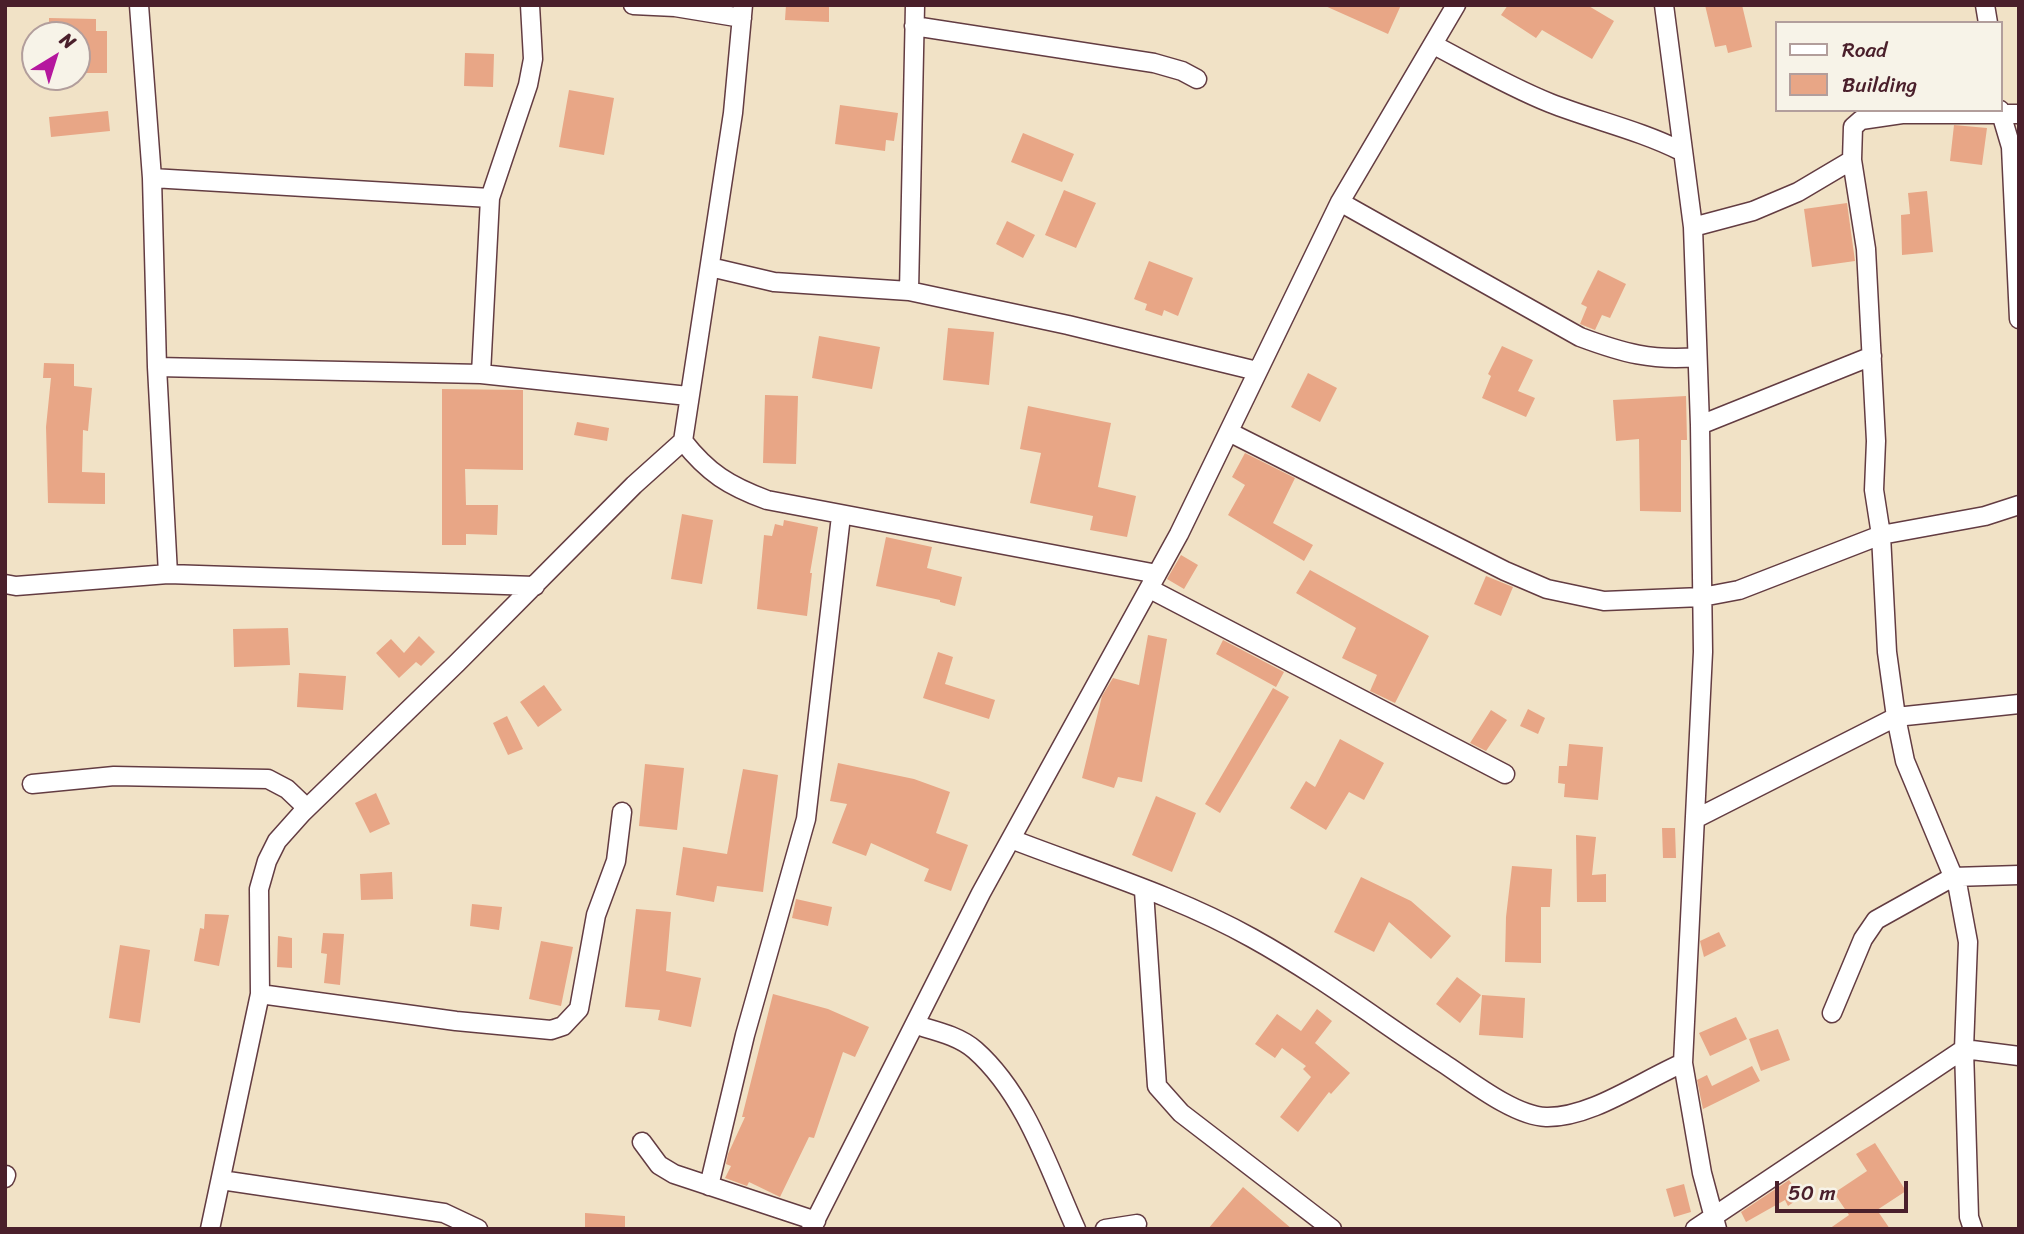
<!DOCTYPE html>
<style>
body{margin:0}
#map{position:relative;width:2024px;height:1234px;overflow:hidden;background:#f1e2c6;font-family:Sriracha,sans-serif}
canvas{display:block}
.frame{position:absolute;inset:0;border:7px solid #4a1f2b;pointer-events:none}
.legend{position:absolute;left:1775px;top:21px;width:228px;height:91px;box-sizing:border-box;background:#f7f3e8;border:2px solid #b29e9c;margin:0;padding:9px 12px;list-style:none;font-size:21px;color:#4a1f2b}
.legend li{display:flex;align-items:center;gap:14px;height:35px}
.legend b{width:35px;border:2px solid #b29e9c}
.north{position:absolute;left:21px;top:21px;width:70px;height:70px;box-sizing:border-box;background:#f7f3e8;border:2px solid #b29e9c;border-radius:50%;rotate:38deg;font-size:19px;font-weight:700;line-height:28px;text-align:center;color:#4a1f2b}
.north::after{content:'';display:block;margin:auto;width:24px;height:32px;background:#b5179e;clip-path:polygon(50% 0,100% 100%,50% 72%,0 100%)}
.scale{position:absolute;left:1775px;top:1181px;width:133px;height:32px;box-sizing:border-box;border:4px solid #4a1f2b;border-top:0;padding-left:9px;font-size:21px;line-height:24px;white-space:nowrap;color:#4a1f2b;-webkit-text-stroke:5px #f7f3e8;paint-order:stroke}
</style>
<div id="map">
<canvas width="2024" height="1234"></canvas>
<div class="frame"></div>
<ul class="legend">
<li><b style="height:9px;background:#fff"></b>Road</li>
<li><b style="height:19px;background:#e8a686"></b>Building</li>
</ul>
<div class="north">N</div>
<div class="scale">50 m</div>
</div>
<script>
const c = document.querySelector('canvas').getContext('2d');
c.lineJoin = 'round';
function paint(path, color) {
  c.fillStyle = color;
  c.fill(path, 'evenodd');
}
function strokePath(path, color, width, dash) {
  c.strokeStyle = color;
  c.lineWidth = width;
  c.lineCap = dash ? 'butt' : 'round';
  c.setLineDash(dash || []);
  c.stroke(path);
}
const building = new Path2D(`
 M786,5H829V22L785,20Z
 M1323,5H1401L1388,34Z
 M1508,5H1587L1614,21L1592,59L1542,30L1536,38L1501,15Z
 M1705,5H1742L1752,47L1728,53L1726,45L1715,47Z
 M49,18L96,19V31H107V73H77V35H49Z
 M465,53L494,54L493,87L464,86Z
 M569,90L614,98L604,155L559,147Z
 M840,105L898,113L894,141L886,140L885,151L835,144Z
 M108,111L110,131L51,137L49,117Z
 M1954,125L1987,128L1982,165L1950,161Z
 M1023,133L1074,154L1062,182L1011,162Z
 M1064,190L1096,203L1076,248L1045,235Z
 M1927,191L1933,252L1902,255L1901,215L1910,214L1908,193Z
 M1847,203L1855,261L1812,267L1804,209Z
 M1007,221L1035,235L1023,258L996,244Z
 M1149,261L1193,278L1178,316L1164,310L1162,316L1145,310L1147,304L1134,299Z
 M1598,270L1626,284L1610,318L1602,315L1595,330L1580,324L1587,307L1581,304Z
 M948,328L994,332L989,385L943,380Z
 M819,336L880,347L872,389L812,378Z
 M1502,346L1533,360L1518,391L1535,398L1526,417L1482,398L1491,376L1488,374Z
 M44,363L74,364V386L92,388L88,431L83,430L82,472L105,473V504L48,503L46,427L51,378H43Z
 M1308,373L1337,388L1320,422L1291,407Z
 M442,389L523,390V470L465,469L466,505H498L497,535L466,534V545H442Z
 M765,395L798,396L796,464L763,463Z
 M1686,396L1687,440H1681V512L1640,511L1639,439L1616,441L1613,400Z
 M1028,406L1111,423L1098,487L1136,496L1127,537L1090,530L1093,516L1030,503L1041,453L1020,449Z
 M577,422L609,428L607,441L574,435Z
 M1245,453L1295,478L1273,523L1313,545L1304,561L1228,515L1245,485L1232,477Z
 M682,514L713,520L702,584L671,579Z
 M784,520L818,527L810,573H812L807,616L757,609L764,535L772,536L775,524L783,526Z
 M886,537L932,547L927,568L962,577L955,606L940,602V600L876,586Z
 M1181,555L1198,565L1184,589L1167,579Z
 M1310,570L1429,636L1395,703L1370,691L1377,675L1342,658L1356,628L1296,593Z
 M1486,576L1513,587L1501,616L1474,604Z
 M288,628L290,665L234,667L233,629Z
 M1148,635L1167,639L1142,782L1118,777L1114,788L1082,778L1102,696L1113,678L1139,685Z
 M419,636L435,652L421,666L416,662L399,678L376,653L391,639L404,653Z
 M1223,640L1284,672L1276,687L1216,654Z
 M938,652L953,657L945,684L995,700L989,719L923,698Z
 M299,673L346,676L343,710L297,707Z
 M544,685L562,710L538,727L520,702Z
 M1273,688L1289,697L1220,813L1205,804Z
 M1528,709L1545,718L1538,734L1520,726Z
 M1491,710L1507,720L1486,751L1470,743Z
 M507,716L523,749L508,755L493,723Z
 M1340,739L1384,763L1364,800L1349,792L1326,830L1290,808L1306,781L1315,787Z
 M1569,744L1603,747L1598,800L1564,797L1565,784L1558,783L1559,766H1567Z
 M838,763L914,779L950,792L936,833L968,845L951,891L924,881L929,869L871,843L866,856L832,843L847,804L830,801Z
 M645,764L684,768L677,830L639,826Z
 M743,769L778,775L763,892L717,886L714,902L676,895L683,847L727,854Z
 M376,793L390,824L370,833L355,803Z
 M1156,796L1196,813L1172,872L1132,855Z
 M1662,828H1675L1676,858H1663Z
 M1576,835L1596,837L1592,875L1606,874V902H1577Z
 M1512,866L1552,869L1550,907H1541V963L1505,962L1506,917Z
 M392,872L393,899L361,900L360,874Z
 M1361,877L1411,901L1451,936L1431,959L1389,922L1374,952L1334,932Z
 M796,899L832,907L828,926L792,918Z
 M472,904L502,907L499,930L470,926Z
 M636,909L671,912L666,971L701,978L691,1027L658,1020L660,1010L625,1007Z
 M205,914L229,915L219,966L194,961L200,928L204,929Z
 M1719,932L1726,946L1704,957L1700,941Z
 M323,933L344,934L340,985L324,983L327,954L321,953Z
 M278,936L292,938V968L277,967Z
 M541,941L573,947L561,1006L529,999Z
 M120,945L150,950L140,1023L109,1018Z
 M1457,977L1481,995L1460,1023L1436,1004Z
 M773,994L828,1009L869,1027L855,1057L843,1052L814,1138L809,1137L780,1197L749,1182L747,1186L725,1178L731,1166L726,1164L728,1154L745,1117H742Z
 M1482,995L1525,998L1523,1038L1479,1035Z
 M1317,1009L1332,1021L1315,1043L1350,1073L1331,1094L1329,1092L1298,1132L1280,1117L1311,1077L1303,1069L1306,1066L1282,1048L1275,1058L1255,1044L1277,1014L1301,1031Z
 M1736,1017L1747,1039L1710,1056L1699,1033Z
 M1778,1029L1790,1060L1761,1071L1749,1039Z
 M1752,1066L1760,1081L1703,1109L1697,1080L1707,1075L1712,1086Z
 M1875,1143L1906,1191L1877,1210L1890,1229H1829L1849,1215L1834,1193L1867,1171L1856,1154Z
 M1789,1180L1801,1197L1788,1206L1785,1200L1746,1222L1741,1212Z
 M1684,1184L1691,1212L1674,1217L1666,1189Z
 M1243,1187L1292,1229H1208Z
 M585,1213L625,1216V1229H585Z`);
const minor = new Path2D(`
 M139,5L152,178L157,367L168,574
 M633,5L675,7L742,18
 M1664,5L1693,227L1700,425L1703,652L1683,1063L1702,1173L1717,1229
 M1985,5L1988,23
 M914,26L1154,63L1182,71L1197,79
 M1434,45C1472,65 1510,87 1550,103C1593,120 1639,130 1681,151
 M2000,110L2011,147L2019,319
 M1852,160L1866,249L1876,441L1874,490L1881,535L1887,652L1896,717L1905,761L1958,888L1968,942L1964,1049L1969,1217L1973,1229
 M152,178L490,198
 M1340,202L1580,337C1623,353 1652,361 1697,357
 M1693,227L1753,211L1798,192L1852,160L1853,127L1861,120L1902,114H2019
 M710,267L774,282L909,291L1068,325L1257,371
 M909,291L915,5
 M157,367L481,374L688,396
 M481,374L490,198L528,85L533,59L530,5
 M1700,425L1872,356
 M1229,432L1505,571L1547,589L1604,601L1702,597L1739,590L1881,535L1985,516L2019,505
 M683,441C708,473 729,486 767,500L1157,574
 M5,584L16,586L168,574L535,586
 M1150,589L1505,774
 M32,784L114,776L268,779L287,789L307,808
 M1697,818L1896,717L2019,704
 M1011,839C1091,870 1177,896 1252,938C1319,975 1379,1021 1443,1063C1469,1080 1514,1116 1546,1117C1591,1118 1641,1081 1683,1063
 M1144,891L1157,1086L1181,1113L1332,1229
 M260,994L456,1021L551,1030L563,1026L579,1009L596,915L616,861L622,812
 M1832,1013L1863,939L1876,920L1953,877L2019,875
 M916,1025C936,1031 959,1036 975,1050C1026,1095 1049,1169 1076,1229
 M642,1142L659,1165L674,1174L816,1221
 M5,1178L6,1175
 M221,1180L444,1213L478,1229
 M709,1186L745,1035L806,819L841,516
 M210,1229L260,994L259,889L267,861L277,841L302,813L457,663L634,485L683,441L733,113L743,5
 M811,1229L981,893L1179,534L1340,202L1456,5
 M1105,1229L1137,1224
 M1695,1229L1964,1049L2019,1056`);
paint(building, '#e8a686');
strokePath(minor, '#633c42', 21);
strokePath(minor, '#fff', 18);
</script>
